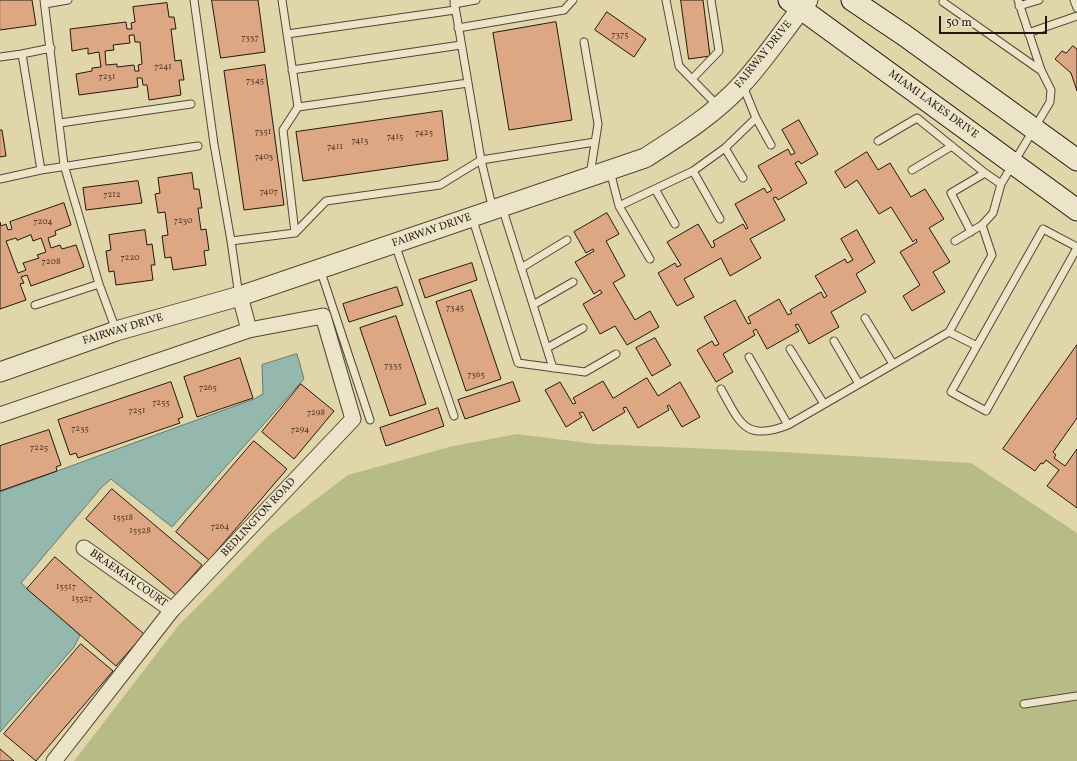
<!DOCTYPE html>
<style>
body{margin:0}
#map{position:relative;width:1077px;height:761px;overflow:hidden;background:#e1d5aa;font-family:Vollkorn,serif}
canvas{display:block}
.scale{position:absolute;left:939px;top:16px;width:108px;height:18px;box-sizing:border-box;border:2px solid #24180e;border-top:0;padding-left:5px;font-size:12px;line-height:14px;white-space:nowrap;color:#24180e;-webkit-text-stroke:3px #ece4c8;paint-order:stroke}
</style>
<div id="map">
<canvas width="1077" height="761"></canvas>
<div class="scale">50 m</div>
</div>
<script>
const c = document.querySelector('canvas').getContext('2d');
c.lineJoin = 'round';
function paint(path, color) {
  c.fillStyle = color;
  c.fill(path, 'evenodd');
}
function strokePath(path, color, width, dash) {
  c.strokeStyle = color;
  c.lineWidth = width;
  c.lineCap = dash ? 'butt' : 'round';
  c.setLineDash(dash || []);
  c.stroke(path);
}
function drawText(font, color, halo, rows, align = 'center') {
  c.font = font + ' Vollkorn,serif';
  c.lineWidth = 3;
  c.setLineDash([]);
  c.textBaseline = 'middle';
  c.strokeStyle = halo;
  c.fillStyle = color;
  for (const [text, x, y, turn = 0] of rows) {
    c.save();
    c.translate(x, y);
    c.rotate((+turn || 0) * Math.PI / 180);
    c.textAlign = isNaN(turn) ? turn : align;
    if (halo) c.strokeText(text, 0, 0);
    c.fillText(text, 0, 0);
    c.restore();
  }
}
const green = new Path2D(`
 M517,434L596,444L783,452L971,463L1077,533V761H74L178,626L269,535L348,475L453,446Z`);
const water = new Path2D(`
 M297,354L304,379L172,527L111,479L101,488L21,583L80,635L74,647L0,732V492L254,399L263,394L262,365Z`);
const building = new Path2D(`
 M0,0H32L36,25L0,30Z
 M212,0H258L265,52L221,58Z
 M681,0H703L710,56L689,59Z
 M167,3L169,17H174L176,29H171L175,61L181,60L184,80H179L181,95L149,100L147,85H143L142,78H137L138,87L79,95L76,74L92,71V68L101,67L99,52L88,54V48L72,51L70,29L126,22L127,29H132L131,23L135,22L133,7ZM134,35L135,42H140L142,64L138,65L139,71H135L134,65L117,67V64L106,65L105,51L114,50L113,45L130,43L129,36Z
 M607,12L646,39L634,57L595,30Z
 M556,22L572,120L509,130L493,33Z
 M1073,46L1077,49V91L1071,73L1055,59L1062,51L1066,53Z
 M265,65L284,205L244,210L224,71Z
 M442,111L448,160L303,181L296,132Z
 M799,120L818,154L801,164L799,161L795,163L807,183L778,200L776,197L773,198L785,220L750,239L761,258L730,276L721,258L684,279L694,297L677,306L658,273L675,263L677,267L681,265L667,242L698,224L712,248L715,246L713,241L743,224L746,229L748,228L735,204L764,188L767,193L772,190L758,166L788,149L791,155L795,153L782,130Z
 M0,130H2L6,156L0,157Z
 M867,152L878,170L890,163L911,197L925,189L944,219L929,228L950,262L933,272L945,292L912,311L903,296L920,285L900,252L917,242L916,239L913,242L891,207L879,214L857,180L845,188L835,172Z
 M192,173L194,189H199L202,208H198L201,230L206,229L209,250L204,251L206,265L173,270L171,257L165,258L162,236L168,235L165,212L158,213L155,194L160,193L158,178Z
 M138,181L142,203L86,210L83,188Z
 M64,203L71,225L55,231L56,235L48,238L51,248L60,245L62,249L76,245L84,267L31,286L27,275L21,277L24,283L20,284L26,300L0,309V222L1,226L6,224L8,230L12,229L10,222ZM31,235L33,241L41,238L46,252L37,255L39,258L23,263L26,270L18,273L6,241L16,238L17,240Z
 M607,213L619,234L606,241L625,276L613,283L635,320L650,311L659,327L627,345L615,326L600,334L583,304L602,293L600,290L594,294L575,262L594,251L593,249L586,253L574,232Z
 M145,230L147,245L152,244L155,265H151L153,280L116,285L114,271L109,272L106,251L111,250L109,235Z
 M857,230L875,262L856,274L866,292L831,312L839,327L809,344L798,324L795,325L799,331L767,349L756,329L753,331L755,335L723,354L733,372L716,382L697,350L712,341L715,346L719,344L704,317L735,300L748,324L751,323L748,317L779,299L788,315L792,313L790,310L821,292L824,298L827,296L815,276L845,259L847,263L853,260L841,239Z
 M472,263L477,280L425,298L419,280Z
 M397,287L403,305L349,322L343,304Z
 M471,290L501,379L466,391L436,302Z
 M396,316L426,404L390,416L360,328Z
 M655,338L671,365L652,376L636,348Z
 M1077,345V418L1053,452L1056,455L1054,458L1065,466L1077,449V508L1047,486L1059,470L1046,460L1043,464L1041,463L1035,471L1003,449Z
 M240,358L253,398L197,417L184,377Z
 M647,378L658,396L680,382L700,417L682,427L669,405L667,406L669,410L638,428L626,407L623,408L625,412L593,431L583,412L579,413L582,417L566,427L545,390L560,382L573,404L576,403L573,398L603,381L613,398Z
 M171,382L183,417L178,419L180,423L78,458L76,453L70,455L58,420Z
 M513,382L520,401L465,419L458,400Z
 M301,384L334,411L294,459L262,432Z
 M438,408L444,426L386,446L380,428Z
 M49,430L61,465L56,467L57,471L0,491V446Z
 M254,441L287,469L209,560L176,532Z
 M112,489L202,565L176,595L86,519Z
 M55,557L144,634L116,666L27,589Z
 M81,644L113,671L36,761L4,734Z
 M0,749L14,761H0Z`);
const service = new Path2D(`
 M44,0L64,165L99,284
 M194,0L214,144L231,241L295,233L326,201L440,185L481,160L595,142
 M282,0L298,107L468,83
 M454,0L481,160L493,210
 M666,0L679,66L718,106
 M1074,0L1077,8
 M943,2L1040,70
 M45,4L68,0
 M454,4L476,0
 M1019,6L1039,0
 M458,28L564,10L573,0
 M1028,33L1077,16
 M287,34L455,10
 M584,42L598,124L590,175
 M22,54L51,48
 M0,57L22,54L41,170L0,179
 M292,70L461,45
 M693,78L719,51L711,0
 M743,86L756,118L771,145
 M60,123L191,104
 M878,141L917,118L985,173
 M725,148L743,178
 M41,170L198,146
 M912,170L952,146
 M610,171L619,206L693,171L725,148L756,118
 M693,171L720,219
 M655,189L675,224
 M619,206L650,259
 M502,207L553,368
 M472,217L518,363L585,372L616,354
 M971,232L951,193L985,173L1001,184
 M295,233L283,130L298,107
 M231,241L239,296
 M955,241L982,225
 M395,244L454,416
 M1077,247L1043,229L951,392L986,411L1077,248
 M521,268L567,240
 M320,269L370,420
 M35,305L99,284L116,330
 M533,305L573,282
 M865,318L893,364
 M834,341L859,384
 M977,346L949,332L992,255L982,225L993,213L1001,184L1050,102L1051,90L1041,70L1018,0
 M547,348L583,328
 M790,349L824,404
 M749,357L788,425
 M721,389C740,423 745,442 788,425L949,332
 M1024,704L1077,696`);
const minor = new Path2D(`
 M240,296L249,330
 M0,415L249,330L323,316L353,419L172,610L54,761
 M84,548L172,610`);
const tertiary = new Path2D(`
 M0,372L116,331L240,296L645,158C678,137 715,114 742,84C766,58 786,27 808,0`);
const secondary = new Path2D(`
 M789,0L1077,210
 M852,0L904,35L1077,160`);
const numberNames = [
 ["7375",620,35],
 ["7337",250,38],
 ["7241",163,67],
 ["7231",107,77],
 ["7345",255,81],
 ["7351",263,132],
 ["7425",424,133],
 ["7415",395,137],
 ["7413",360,141],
 ["7411",335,147],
 ["7403",264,157],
 ["7407",269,192],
 ["7212",112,195],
 ["7230",183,221],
 ["7204",43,222],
 ["7220",130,258],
 ["7208",51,262],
 ["7345",455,308],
 ["7335",393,366],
 ["7365",476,375],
 ["7265",208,388],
 ["7255",161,403],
 ["7251",137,411],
 ["7298",316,413],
 ["7235",80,429],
 ["7294",300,430],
 ["7225",39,448],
 ["15518",123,518],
 ["7264",220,527],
 ["15528",140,531],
 ["15517",66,587],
 ["15527",82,599]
];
const streetNames = [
 ["FAIRWAY DRIVE",764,55,-51],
 ["MIAMI LAKES DRIVE",933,105,36],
 ["FAIRWAY DRIVE",432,231,-19],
 ["FAIRWAY DRIVE",123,330,-17],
 ["BEDLINGTON ROAD",259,518,-47],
 ["BRAEMAR COURT",128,579,35]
];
paint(green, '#b7bc86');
paint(water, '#95b8ae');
strokePath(water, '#68786e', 1);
paint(building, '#dca782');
strokePath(building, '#24180e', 1);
strokePath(service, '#534735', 9);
strokePath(minor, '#534735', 17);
strokePath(tertiary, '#534735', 21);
strokePath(secondary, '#24180e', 23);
strokePath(service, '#ece4c8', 7);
strokePath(minor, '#ece4c8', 15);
strokePath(tertiary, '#ece4c8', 19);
strokePath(secondary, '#ece4c8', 21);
drawText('9px', '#523c2b', null, numberNames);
drawText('11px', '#24180e', '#ece4c8', streetNames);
</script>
